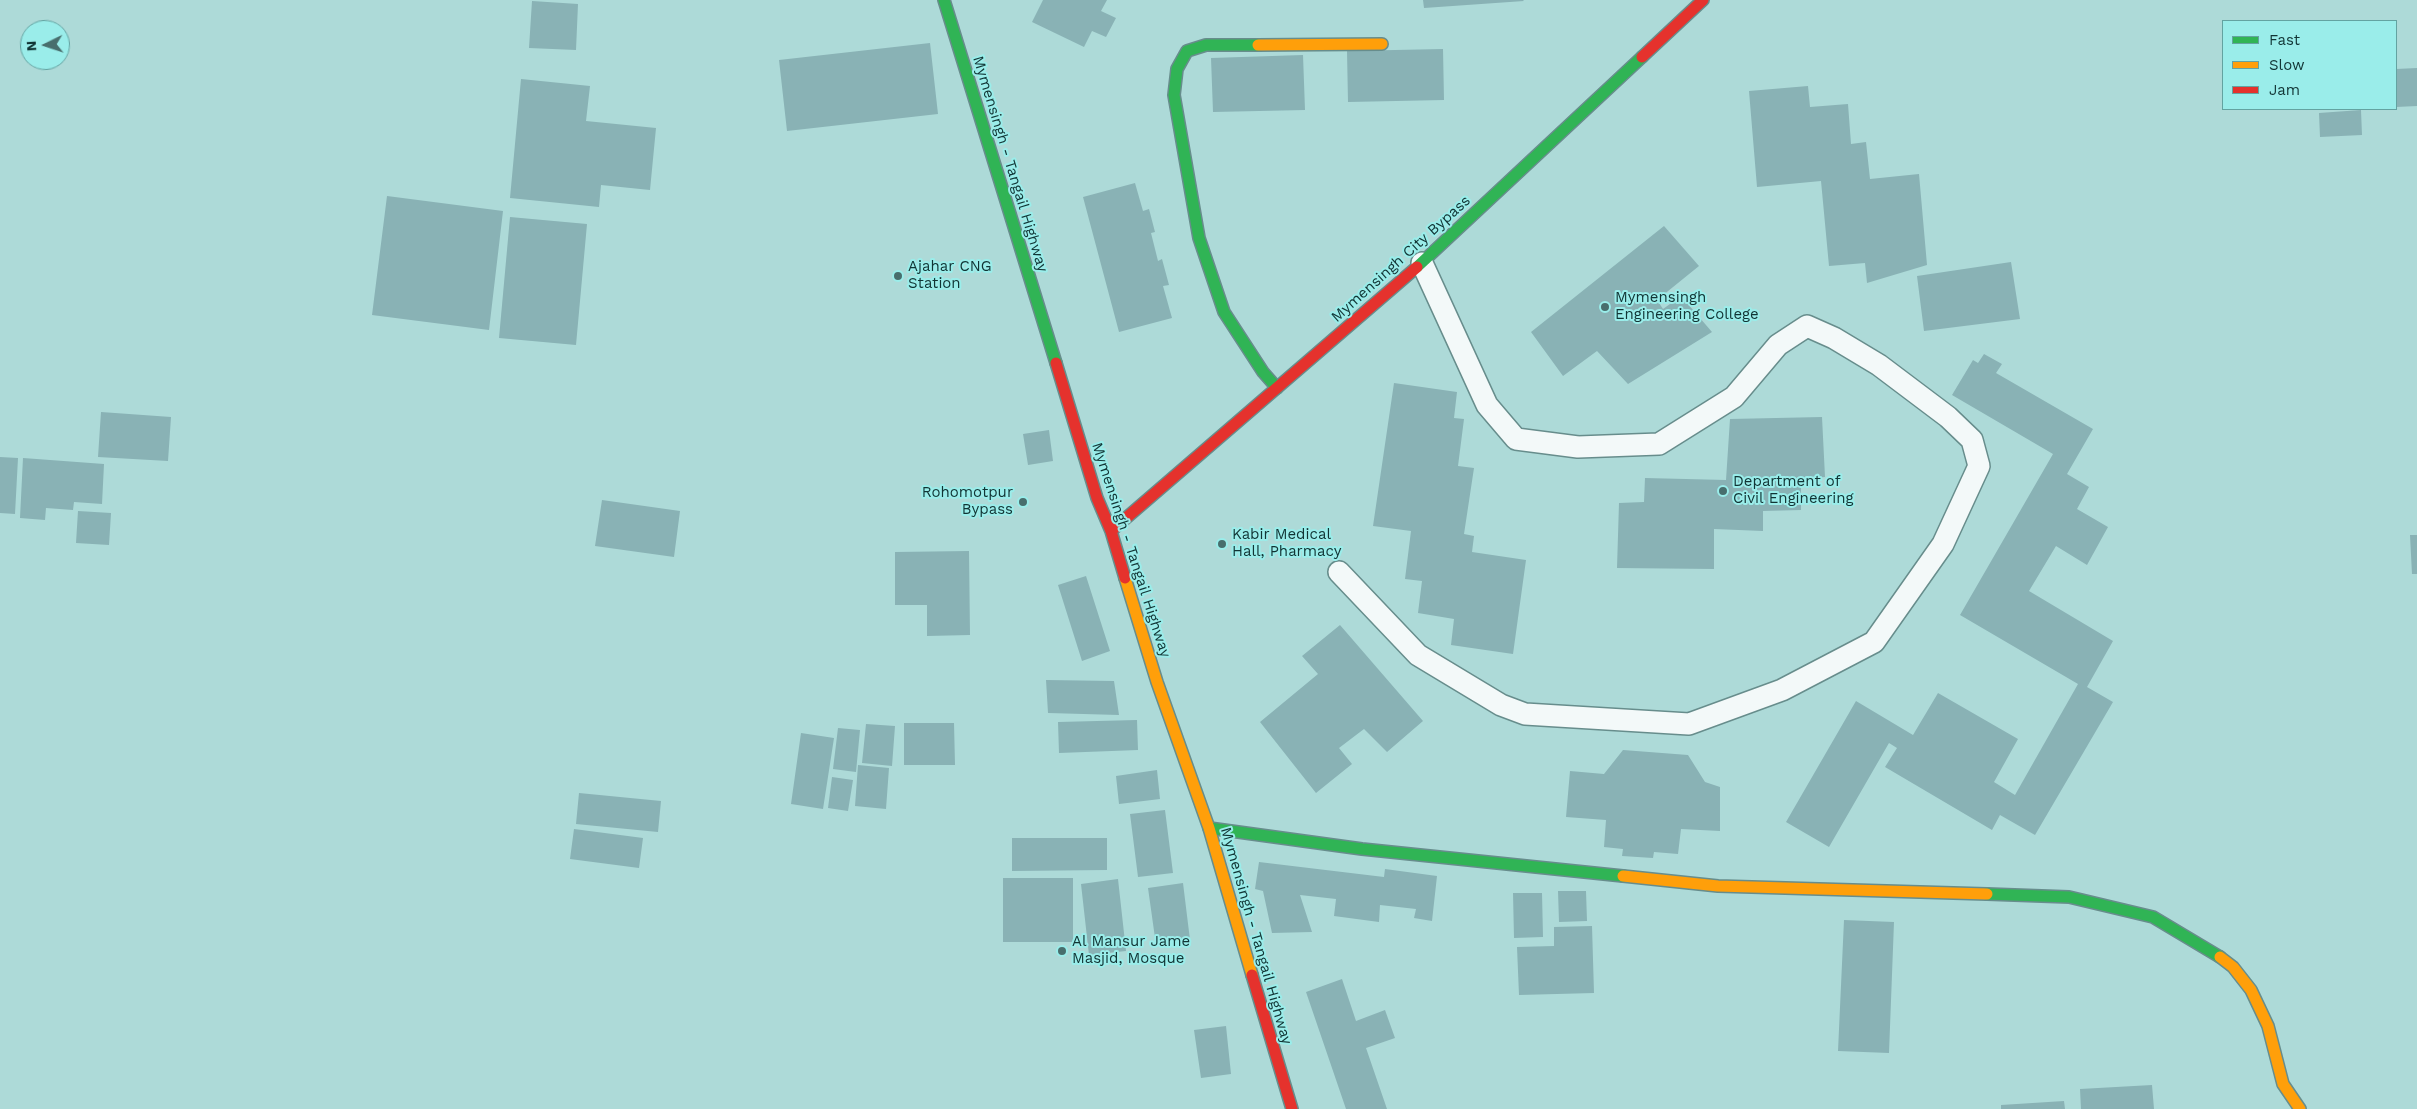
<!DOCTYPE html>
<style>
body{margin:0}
#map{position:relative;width:2417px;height:1109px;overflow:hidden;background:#addad8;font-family:"Work Sans",sans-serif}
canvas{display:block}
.legend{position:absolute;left:2222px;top:20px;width:175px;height:90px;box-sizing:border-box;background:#9aedea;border:1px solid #63a3a1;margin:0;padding:6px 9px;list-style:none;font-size:15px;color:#113434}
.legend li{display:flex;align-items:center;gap:10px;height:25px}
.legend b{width:25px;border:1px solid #63a3a1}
.north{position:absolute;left:20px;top:20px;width:50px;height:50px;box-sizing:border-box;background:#9aedea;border:1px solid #63a3a1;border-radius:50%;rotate:266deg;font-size:14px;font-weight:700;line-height:20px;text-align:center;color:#113434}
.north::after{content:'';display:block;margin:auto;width:18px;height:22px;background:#486e6d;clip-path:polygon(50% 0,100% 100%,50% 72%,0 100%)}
</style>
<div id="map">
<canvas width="2417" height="1109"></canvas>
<ul class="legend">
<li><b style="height:6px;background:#30b455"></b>Fast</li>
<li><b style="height:6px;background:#ff9f0a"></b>Slow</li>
<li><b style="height:6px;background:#e5322d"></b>Jam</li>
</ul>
<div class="north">N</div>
</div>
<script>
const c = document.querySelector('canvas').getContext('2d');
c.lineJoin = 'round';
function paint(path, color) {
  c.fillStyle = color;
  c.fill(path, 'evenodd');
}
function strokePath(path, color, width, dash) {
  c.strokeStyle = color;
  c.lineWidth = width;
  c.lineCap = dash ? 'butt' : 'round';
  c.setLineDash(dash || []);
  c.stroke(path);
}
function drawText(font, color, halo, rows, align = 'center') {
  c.font = font + ' "Work Sans",sans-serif';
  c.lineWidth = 4;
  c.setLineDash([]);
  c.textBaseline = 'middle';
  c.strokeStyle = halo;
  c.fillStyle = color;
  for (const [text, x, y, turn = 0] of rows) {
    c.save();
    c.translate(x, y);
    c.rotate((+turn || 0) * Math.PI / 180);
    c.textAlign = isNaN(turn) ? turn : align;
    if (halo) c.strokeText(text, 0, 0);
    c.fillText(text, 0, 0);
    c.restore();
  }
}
const building = new Path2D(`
 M1043,0H1107L1101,11L1116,18L1106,37L1092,31L1084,47L1032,22Z
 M1423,0H1523L1524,1L1424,8Z
 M532,1L578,4L576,50L529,48Z
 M930,43L938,114L787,131L779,60Z
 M1443,49L1444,100L1348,102L1347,51Z
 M1303,55L1305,110L1213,112L1211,58Z
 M2417,68V106L2396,107V69Z
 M521,79L590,86L586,121L656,128L650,190L601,185L599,207L510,198Z
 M1808,86L1810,107L1848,104L1851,144L1866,142L1870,179L1919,174L1927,265L1867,283L1865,263L1829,266L1821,181L1757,187L1749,91Z
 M2361,110L2362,135L2320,137L2319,113Z
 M1135,183L1143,211L1149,209L1155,232L1151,233L1158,261L1162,259L1169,285L1163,286L1172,318L1119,332L1083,197Z
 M387,196L503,211L489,330L372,315Z
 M510,217L587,224L576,345L499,338Z
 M1664,226L1699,266L1657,300L1663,309L1681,296L1712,332L1628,384L1597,351L1563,376L1531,332Z
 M2011,262L2020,319L1924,331L1917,276Z
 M1984,354L2002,364L1996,373L2093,429L2067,474L2089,487L2077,509L2108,527L2087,565L2056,546L2029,591L2113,641L2087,687L2113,702L2035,835L2000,815L1992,830L1885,767L1897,748L1889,743L1829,847L1786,822L1856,701L1913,735L1938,693L2018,739L1994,782L2015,795L2078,684L1960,615L2053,454L1952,395L1973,360L1978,363Z
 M1394,383L1457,392L1454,418L1464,419L1458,466L1474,468L1464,534L1474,536L1472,552L1526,560L1513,654L1451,645L1454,619L1418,613L1422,581L1405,579L1411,531L1373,526Z
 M101,412L171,417L168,461L98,457Z
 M1822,417L1825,477L1801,480V510L1763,511V531L1714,529V569L1617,568L1619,503L1644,502L1645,478L1726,480L1730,419Z
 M1049,430L1053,461L1028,465L1023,434Z
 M0,457L18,458L15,514L0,513Z
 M23,458L104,464L102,504L74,502L73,510L46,508L45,520L20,518Z
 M602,500L680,511L674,557L595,546Z
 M78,511L111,513L109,545L76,543Z
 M2410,535H2417V574H2412Z
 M969,551L970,635L927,636V605H895V552Z
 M1086,576L1110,651L1082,661L1058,585Z
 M1340,625L1423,721L1387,752L1364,729L1339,748L1352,764L1316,793L1260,722L1318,674L1302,656Z
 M1046,680L1114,681L1119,715L1048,713Z
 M1137,720L1138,750L1059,753L1058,722Z
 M904,723H954L955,765H904Z
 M866,724L895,726L892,766L862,763Z
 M838,728L860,730L856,772L833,769Z
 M801,733L834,738L823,809L791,804Z
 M1623,750L1688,755L1705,782L1720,787V831L1681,829L1678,854L1654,852L1653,858L1622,856L1623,849L1604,847L1606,820L1566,817L1570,771L1604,774Z
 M858,765L889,768L886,809L855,806Z
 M1157,770L1160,799L1119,804L1116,776Z
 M832,777L853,780L848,811L828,808Z
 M579,793L661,801L658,832L576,824Z
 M1165,810L1173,873L1138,877L1130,814Z
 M574,829L643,838L639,868L570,859Z
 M1012,838H1107V870L1012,871Z
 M1259,862L1384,877L1385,869L1437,876L1432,921L1414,918L1416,909L1380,905L1379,922L1334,916L1336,899L1300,895L1312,932L1272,933L1263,891L1255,889Z
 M1003,878H1073V942H1003Z
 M1118,879L1126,951L1089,955L1081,884Z
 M1183,883L1190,940L1156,945L1148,888Z
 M1558,891H1586L1587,921L1559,922Z
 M1513,893H1542L1543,937L1514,938Z
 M1844,920L1894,922L1889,1053L1838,1051Z
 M1592,926L1594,993L1519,995L1517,947L1554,946V927Z
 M1342,979L1356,1021L1385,1010L1395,1038L1366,1048L1387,1109H1346L1306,992Z
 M1226,1026L1231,1074L1201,1078L1194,1030Z
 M2152,1085L2154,1109H2081L2080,1089Z
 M2064,1101L2065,1109H2001V1105Z`);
const lane = new Path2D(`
 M1339,572L1418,655L1501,705L1525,714L1689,724L1782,690L1874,642L1943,544L1979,466L1972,440L1948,417L1879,365L1834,338L1807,326L1778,345L1734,397L1659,444L1578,447L1516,439L1487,405L1422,263`);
const fast = new Path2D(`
 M944,0L1056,363
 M1258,45H1206L1187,51L1177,69L1174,95L1199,238L1224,312L1263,372L1277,388
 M1417,267L1642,57
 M1209,828L1362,849L1623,876
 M1987,894L2069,897L2153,917L2220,957`);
const slow = new Path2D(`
 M1258,45L1382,44
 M1125,578L1157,682L1209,828L1252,975
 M1623,876L1718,886L1987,894
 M2220,957L2233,967L2251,990L2268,1026L2283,1084L2300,1109`);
const jam = new Path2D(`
 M1642,57L1703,0
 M1056,363L1097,498L1111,531L1125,578
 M1111,531L1417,267
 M1252,975L1292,1109`);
const markers = [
 [898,276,5,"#486e6d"],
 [1605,307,5,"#486e6d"],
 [1723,491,5,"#486e6d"],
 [1023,502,5,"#486e6d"],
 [1222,544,5,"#486e6d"],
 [1062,951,5,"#486e6d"]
];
const streetNames = [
 ["Mymensingh - Tangail Highway",1010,164,73],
 ["Mymensingh City Bypass",1401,259,-42],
 ["Mymensingh - Tangail Highway",1131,550,72],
 ["Mymensingh - Tangail Highway",1256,936,74]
];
const poiNames = [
 ["Ajahar CNG",908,267],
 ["Station",908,284],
 ["Mymensingh",1615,298],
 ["Engineering College",1615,315],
 ["Department of",1733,482],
 ["Civil Engineering",1733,499],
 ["Rohomotpur",1013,493,"right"],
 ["Bypass",1013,510,"right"],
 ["Kabir Medical",1232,535],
 ["Hall, Pharmacy",1232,552],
 ["Al Mansur Jame",1072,942],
 ["Masjid, Mosque",1072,959]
];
paint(building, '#89b2b5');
strokePath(lane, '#678d8c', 24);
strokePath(fast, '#678d8c', 14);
strokePath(slow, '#678d8c', 14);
strokePath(jam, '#678d8c', 14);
strokePath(lane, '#f3f9f9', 21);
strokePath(fast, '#30b455', 11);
strokePath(slow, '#ff9f0a', 11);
strokePath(jam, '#e5322d', 11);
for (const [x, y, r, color] of markers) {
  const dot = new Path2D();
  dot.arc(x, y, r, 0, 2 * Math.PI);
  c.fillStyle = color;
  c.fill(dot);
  strokePath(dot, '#9aedea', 2);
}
drawText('15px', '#113434', '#9aedea', streetNames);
drawText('15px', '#113434', '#9aedea', poiNames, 'left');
</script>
